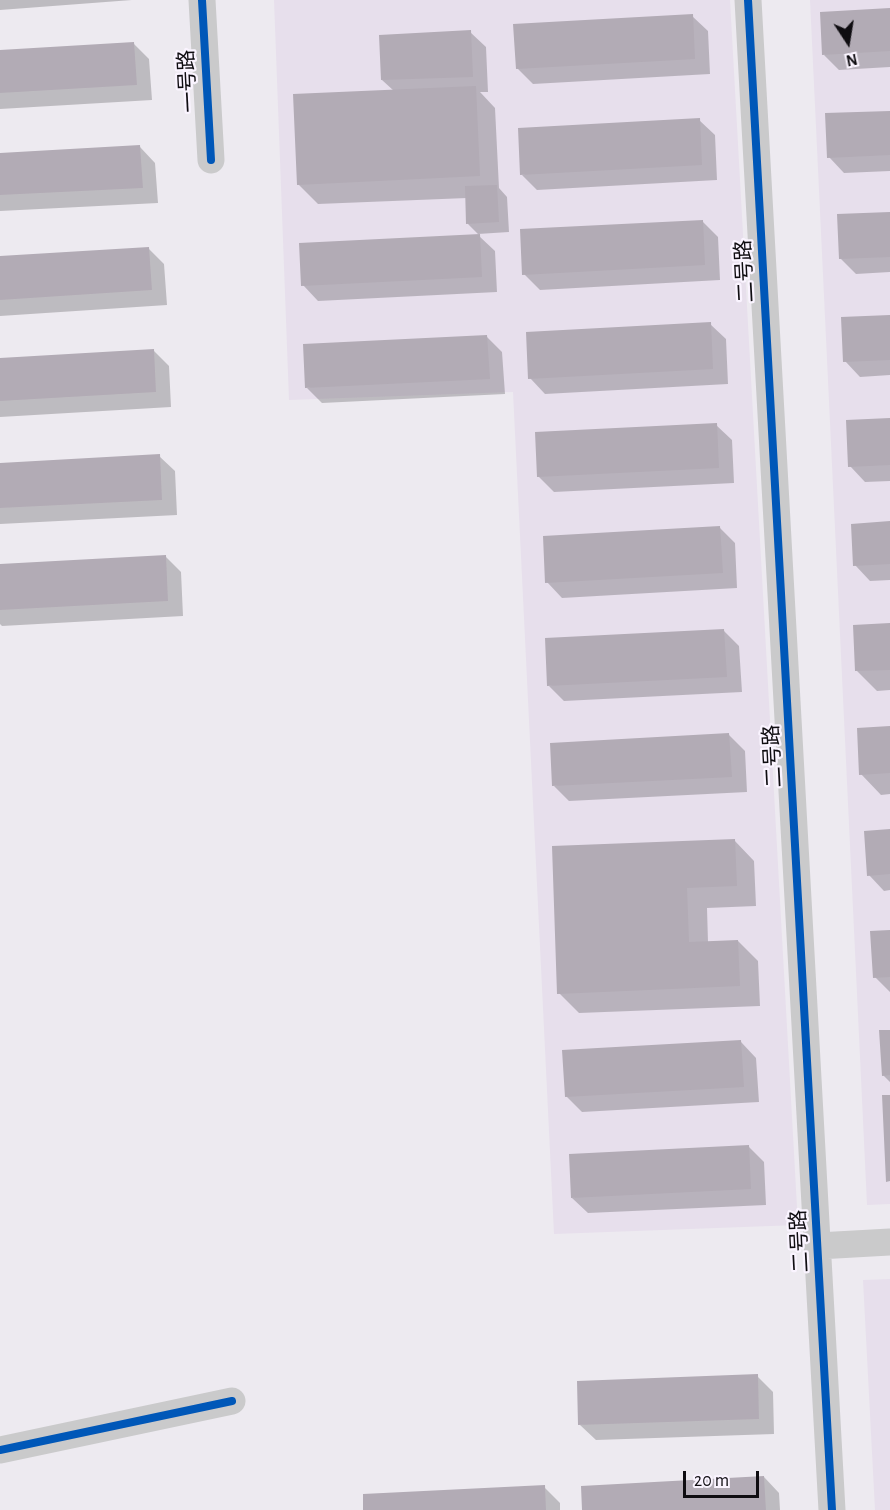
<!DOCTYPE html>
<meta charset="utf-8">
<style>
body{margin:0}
#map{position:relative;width:890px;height:1510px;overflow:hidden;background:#edeaf0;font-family:"Alegreya Sans",sans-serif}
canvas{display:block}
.north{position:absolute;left:818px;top:12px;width:60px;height:60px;-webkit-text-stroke:4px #faf4ff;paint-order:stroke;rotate:168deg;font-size:16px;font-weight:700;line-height:24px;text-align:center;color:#0f0d11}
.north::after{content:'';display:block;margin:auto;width:21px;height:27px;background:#0f0d11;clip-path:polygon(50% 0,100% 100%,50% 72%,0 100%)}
.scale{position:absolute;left:683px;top:1471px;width:76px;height:27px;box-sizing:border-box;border:3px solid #0f0d11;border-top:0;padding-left:8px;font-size:18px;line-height:21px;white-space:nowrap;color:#0f0d11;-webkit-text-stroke:4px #faf4ff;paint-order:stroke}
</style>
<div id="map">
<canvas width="890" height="1510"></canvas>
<div class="north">N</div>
<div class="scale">20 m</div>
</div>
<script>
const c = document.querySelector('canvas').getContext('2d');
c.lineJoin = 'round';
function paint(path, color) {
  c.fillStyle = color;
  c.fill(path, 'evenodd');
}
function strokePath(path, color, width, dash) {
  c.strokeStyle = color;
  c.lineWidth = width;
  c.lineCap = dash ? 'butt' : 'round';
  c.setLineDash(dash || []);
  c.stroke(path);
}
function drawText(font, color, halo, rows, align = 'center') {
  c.font = font + ' "Alegreya Sans","Noto Sans SC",sans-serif';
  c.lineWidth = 4.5;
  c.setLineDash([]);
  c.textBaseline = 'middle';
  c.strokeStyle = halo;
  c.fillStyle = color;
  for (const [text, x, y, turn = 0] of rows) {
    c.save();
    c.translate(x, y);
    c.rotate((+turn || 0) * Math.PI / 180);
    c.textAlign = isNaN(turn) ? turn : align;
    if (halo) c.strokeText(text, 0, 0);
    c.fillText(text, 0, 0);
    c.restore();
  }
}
const built = new Path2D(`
 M274,0H730L798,1225L554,1234L513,392L289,400Z
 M810,0H890V1204L867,1205Z
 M890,1279V1510H875L863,1280Z`);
const shadow = new Path2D(`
 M0,0H132L0,10Z
 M890,9V67L839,70L824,55Z
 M692,16L708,31L710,74L533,84L517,68Z
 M470,32L486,47L488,92H480L495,108L499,188L507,197L509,232L478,234L468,224L467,198L318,204L298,184L394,91L382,80Z
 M134,44L149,59L152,100L0,109V52Z
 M890,112V171L844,173L829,157Z
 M699,120L715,135L717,180L537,190L522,175Z
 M140,147L155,163L158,203L0,211V155Z
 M890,214V272L856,274L840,258Z
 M702,221L718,237L720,280L540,290L524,274Z
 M479,236L495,251L497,292L318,301L303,285Z
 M149,249L164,264L167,305L0,316V258Z
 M890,316V375L860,377L845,361Z
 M710,324L726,339L728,384L545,394L530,378Z
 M487,337L502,352L505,394L322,403L307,388Z
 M153,350L169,366L171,407L0,417V359Z
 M890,419V481L865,482L850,466Z
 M716,425L732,440L734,483L554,492L538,476Z
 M159,456L175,471L177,515L0,524V465Z
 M890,523V580L870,581L855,565Z
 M720,528L735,543L737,588L562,598L547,582Z
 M165,556L181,572L183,616L2,626L0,624V565Z
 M890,625V690L877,691L857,671Z
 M724,631L739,646L742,692L564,701L549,686Z
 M890,727V794L881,795L861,774Z
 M729,735L745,751L747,792L569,801L554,786Z
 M890,831V890L884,891L869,875Z
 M734,840L754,861L756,906L707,908L708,942L738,941L758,961L760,1006L579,1013L559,993Z
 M890,932V992L875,977Z
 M890,1031V1082L883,1075Z
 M741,1042L756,1058L759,1102L582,1112L566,1096Z
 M748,1146L764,1162L766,1205L588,1213L572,1198Z
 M757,1376L773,1392L774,1434L596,1440L580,1425Z
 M764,1477L779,1493L780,1510H584Z
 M544,1487L560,1503V1510H365Z`);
const building = new Path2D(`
 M890,8V51L822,55L820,12Z
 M693,14L695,59L516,69L513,24Z
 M471,30L473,77L381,80L379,35Z
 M134,42L137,85L0,93V50Z
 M476,86L480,176L297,185L293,94Z
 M890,111V155L827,158L825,113Z
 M700,118L702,165L520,175L518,128Z
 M140,145L143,188L0,195V153Z
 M497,185L499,222L466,224L465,186Z
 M890,212V257L839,259L837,214Z
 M703,220L705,265L522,275L520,229Z
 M480,234L482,277L301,286L299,243Z
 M149,247L152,290L0,300V256Z
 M890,315V360L843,362L841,317Z
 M711,322L713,369L528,379L526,332Z
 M487,335L490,379L305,388L303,344Z
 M154,349L156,392L0,401V358Z
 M890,418V465L848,467L846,420Z
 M717,423L719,468L537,477L535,432Z
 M160,454L162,500L0,508V463Z
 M890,521V564L853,566L851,524Z
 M720,526L723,573L545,583L543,536Z
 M166,555L168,601L0,610V564Z
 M890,623V670L855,671L853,625Z
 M724,629L727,677L547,686L545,638Z
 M890,726V773L859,775L857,728Z
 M729,733L732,777L552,786L550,743Z
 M890,829V874L867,876L864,831Z
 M735,839L737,886L687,888L689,942L738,940L740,986L557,994L552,846Z
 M890,930V977L873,978L870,931Z
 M879,1030H890V1075L882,1076Z
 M741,1040L744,1087L565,1097L562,1050Z
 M882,1095H890V1181L886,1182Z
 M749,1145L751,1189L571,1198L569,1154Z
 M758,1374L759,1419L578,1425L577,1381Z
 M764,1476L766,1510H582L581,1486Z
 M545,1485L546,1510H363V1494Z`);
const minor = new Path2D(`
 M202,0L211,160
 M748,0L832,1510
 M818,1246L890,1242
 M0,1450L232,1401`);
const cycleway = new Path2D(`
 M202,0L211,160
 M748,0L832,1510
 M0,1450L232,1401`);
const streetNames = [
 ["一号路",188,81,-93],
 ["二号路",745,271,-93],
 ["二号路",773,756,-93],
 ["二号路",800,1241,-93]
];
paint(built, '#e7dfec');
paint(shadow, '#0003');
paint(building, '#b2abb5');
strokePath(minor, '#cacacb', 27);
strokePath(cycleway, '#0057b8', 8);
drawText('21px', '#0f0d11', '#faf4ff', streetNames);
</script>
